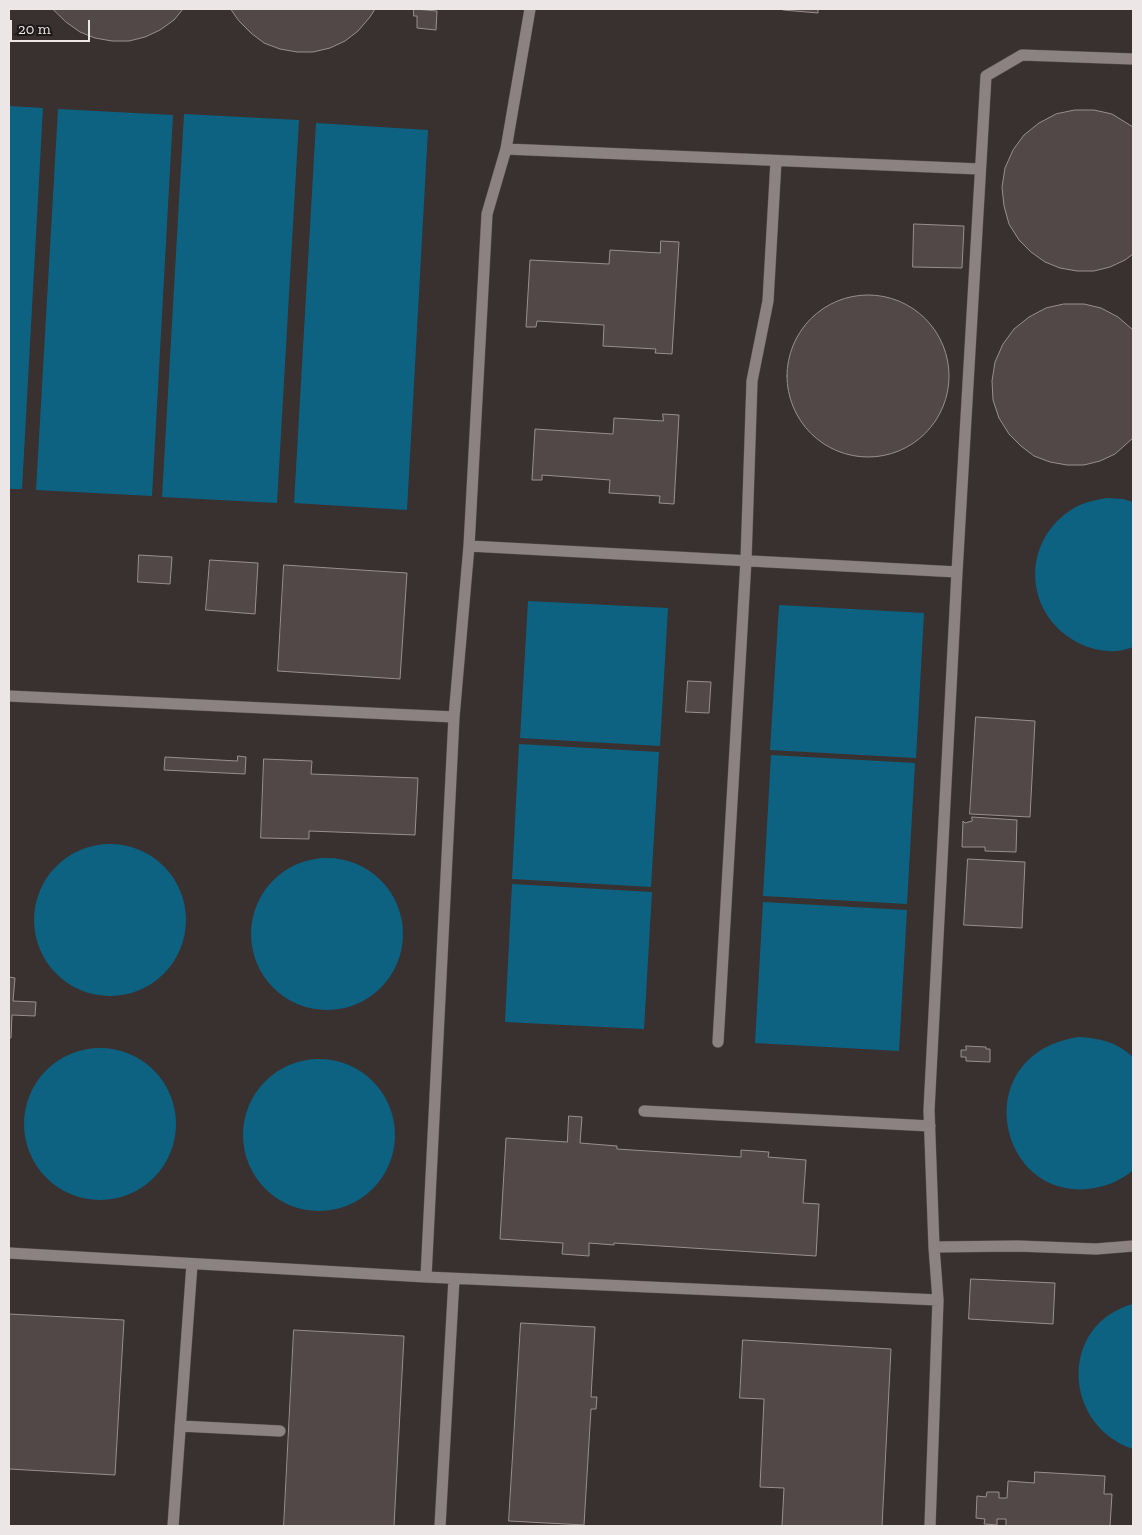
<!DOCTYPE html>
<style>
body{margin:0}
#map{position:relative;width:1142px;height:1535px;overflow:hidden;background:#393030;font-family:"Zilla Slab",serif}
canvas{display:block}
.frame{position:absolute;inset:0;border:10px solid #ece7e6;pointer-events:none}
.scale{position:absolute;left:10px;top:20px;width:80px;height:22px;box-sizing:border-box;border:2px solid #ece7e6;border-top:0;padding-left:6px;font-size:15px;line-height:18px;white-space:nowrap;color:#ece7e6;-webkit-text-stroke:4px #1d1919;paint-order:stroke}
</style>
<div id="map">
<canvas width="1142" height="1535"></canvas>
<div class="frame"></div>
<div class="scale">20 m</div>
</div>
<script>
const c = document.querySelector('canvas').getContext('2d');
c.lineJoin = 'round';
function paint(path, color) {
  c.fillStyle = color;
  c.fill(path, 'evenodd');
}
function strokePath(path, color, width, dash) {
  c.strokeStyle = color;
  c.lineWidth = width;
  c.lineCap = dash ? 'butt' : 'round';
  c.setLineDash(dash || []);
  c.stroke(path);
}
const water = new Path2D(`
 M9,106L43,108L22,489H9Z
 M58,109L173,115L152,496L36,490Z
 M184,114L299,120L277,503L162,497Z
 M316,123L428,130L407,510L294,503Z
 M1107,498L1123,499L1133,502V647C1119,653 1102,652 1088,647C1025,624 1016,543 1074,508C1084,502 1096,500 1107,498Z
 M528,601L668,608L660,746L520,738Z
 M779,605L924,613L916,758L770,750Z
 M519,744L659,752L651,887L512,879Z
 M771,755L915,763L907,904L763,896Z
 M34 920a76 76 0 1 1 152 0a76 76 0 1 1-152 0Z
 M251 934a76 76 0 1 1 152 0a76 76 0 1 1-152 0Z
 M512,884L652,892L644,1029L505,1022Z
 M763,902L907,910L899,1051L755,1043Z
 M1078,1037C1099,1038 1117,1042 1133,1057V1170C1121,1181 1105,1187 1088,1189C996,1198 968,1054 1078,1037Z
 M24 1124a76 76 0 1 1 152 0a76 76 0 1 1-152 0Z
 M243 1135a76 76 0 1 1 152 0a76 76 0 1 1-152 0Z
 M1133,1304V1449C1062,1425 1059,1324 1133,1304Z`);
const building = new Path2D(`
 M53,9H183L174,20L160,30L145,37L129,41H112L95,38L80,32L66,22Z
 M231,9H375L370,17L358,31L345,41L330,48L313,52H297L280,49L264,43L251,33L239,21Z
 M414,9L437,11L436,30L417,28V16H414Z
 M783,9H818V13L783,10Z
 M1075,110H1094L1112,114L1133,127V254L1125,260L1110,267L1094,271H1077L1060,268L1045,262L1031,252L1019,240L1009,224L1004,206L1002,187L1005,168L1013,150L1024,135L1039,123L1056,114Z
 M914,224L964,226L962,268L913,267Z
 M661,241L679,242L672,354L655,353L656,349L603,346L604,325L537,321L536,327H526L530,260L609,264L610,250L660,253Z
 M787 376a81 81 0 1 1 162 0a81 81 0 1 1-162 0Z
 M1064,304H1084L1101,308L1118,317L1133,330V438L1115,454L1100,461L1084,465H1067L1050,462L1034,456L1021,446L1009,434L999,418L993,400L992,381L995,362L1003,344L1014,329L1029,317L1046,308Z
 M663,414L679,415L674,504L659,503L660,496L609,493L610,480L542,475V480H532L535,429L613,434L614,418L663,421Z
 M139,555L172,557L170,584L138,582Z
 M210,560L258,563L255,614L206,610Z
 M284,565L407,573L400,679L278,671Z
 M688,681L711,682L709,713L686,712Z
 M976,717L1035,721L1030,817L970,814Z
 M238,756L246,757L245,774L164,770L165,757L237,761Z
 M264,759L312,761L311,774L418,778L415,835L309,831V839L261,838Z
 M972,817L1017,820L1016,852L985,851V847H962L963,821L965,823L972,821Z
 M968,859L1025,862L1022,928L964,925Z
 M9,977L15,978L13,1001L36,1002L35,1016L12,1015L11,1038H9Z
 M966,1046L986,1047V1049H990V1062L966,1061V1057H961V1050H966Z
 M569,1116L582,1117L580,1143L617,1146V1149L741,1157V1150L769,1152L768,1157L806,1160L803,1203L819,1204L816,1256L614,1243V1245L589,1243V1256L562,1254L563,1243L500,1239L506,1138L567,1142Z
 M971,1279L1055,1283L1053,1324L969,1319Z
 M9,1314L124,1320L115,1475L9,1469Z
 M521,1323L595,1327L591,1397H597L596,1409H591L584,1525L509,1521Z
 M294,1330L404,1336L394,1526H284Z
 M743,1340L891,1349L882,1526H782L784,1488L760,1487L764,1399L740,1398Z
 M1035,1472L1105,1476L1104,1494H1112L1110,1526H1006V1519H997V1525L984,1524L985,1519L976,1518L977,1496L986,1497L987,1492H999V1498H1007L1008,1481L1034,1483Z`);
const lane = new Path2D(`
 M506,149L979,169
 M469,546L957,572
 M9,696L454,717
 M718,1042L746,560L752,381L768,301L776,161
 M644,1111L930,1126
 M934,1247L1018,1246L1096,1249L1133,1246
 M9,1253L426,1277L938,1300
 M426,1277L454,717L469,546L487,214L506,149L530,9
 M180,1426L280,1431
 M173,1526L192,1264
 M440,1526L454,1279
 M930,1526L938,1300L934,1247L929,1110L957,572L986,76L1022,55L1133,59`);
paint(water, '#0d6282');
paint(building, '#514847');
strokePath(building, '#998f8e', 1);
strokePath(lane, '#554e4e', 12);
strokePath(lane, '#8c8281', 11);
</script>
